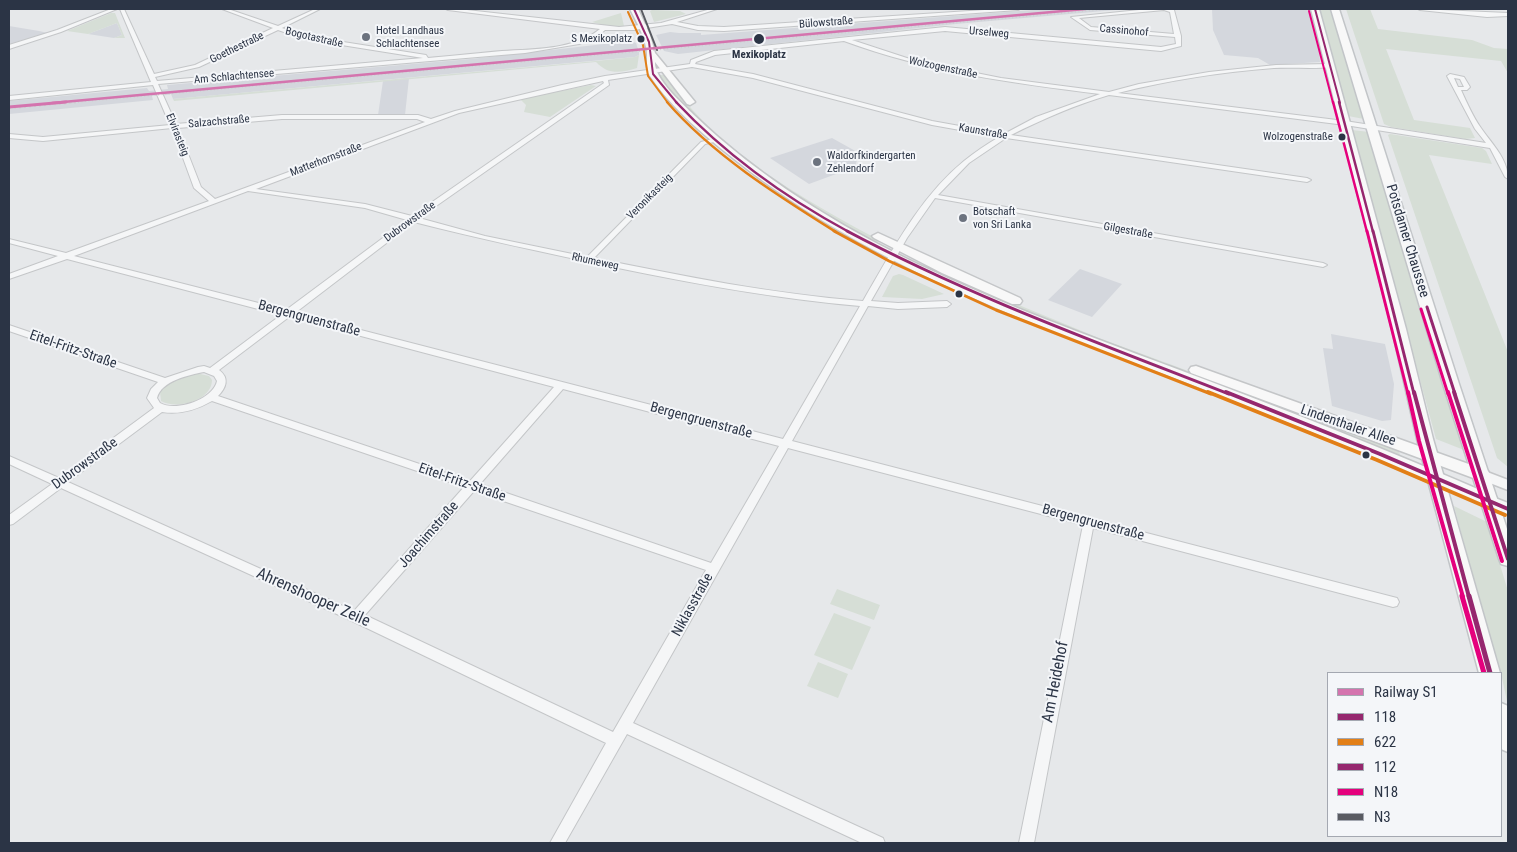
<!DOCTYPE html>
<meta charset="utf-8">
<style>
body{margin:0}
#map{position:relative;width:1517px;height:852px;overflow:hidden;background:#e6e8ea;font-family:"Roboto Condensed",sans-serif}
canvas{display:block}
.frame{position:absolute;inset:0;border:10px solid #2b3445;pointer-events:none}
.legend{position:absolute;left:1327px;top:672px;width:175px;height:165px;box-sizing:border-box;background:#f4f6f9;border:1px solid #a4a8b1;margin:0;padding:6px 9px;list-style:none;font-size:15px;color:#2b3445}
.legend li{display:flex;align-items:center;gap:10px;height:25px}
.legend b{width:25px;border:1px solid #a4a8b1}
</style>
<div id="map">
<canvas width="1517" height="852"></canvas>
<div class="frame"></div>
<ul class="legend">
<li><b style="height:6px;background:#d474ae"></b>Railway S1</li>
<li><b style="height:6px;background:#95276e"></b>118</li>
<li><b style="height:6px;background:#e27f17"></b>622</li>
<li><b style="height:6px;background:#95276e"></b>112</li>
<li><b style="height:6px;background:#e5007d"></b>N18</li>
<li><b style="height:6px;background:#595b62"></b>N3</li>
</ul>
</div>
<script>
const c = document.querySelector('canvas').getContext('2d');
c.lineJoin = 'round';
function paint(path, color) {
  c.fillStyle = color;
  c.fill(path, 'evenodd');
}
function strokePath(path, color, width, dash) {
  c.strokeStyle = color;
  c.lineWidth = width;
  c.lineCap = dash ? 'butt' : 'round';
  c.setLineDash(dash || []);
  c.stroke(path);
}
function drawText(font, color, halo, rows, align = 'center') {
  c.font = font + ' "Roboto Condensed",sans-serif';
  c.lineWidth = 4;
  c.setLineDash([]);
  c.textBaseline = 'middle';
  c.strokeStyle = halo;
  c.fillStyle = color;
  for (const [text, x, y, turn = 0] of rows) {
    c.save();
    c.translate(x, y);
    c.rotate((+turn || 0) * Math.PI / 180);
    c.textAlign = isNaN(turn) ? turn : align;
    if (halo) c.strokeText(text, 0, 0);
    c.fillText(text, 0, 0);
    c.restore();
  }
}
const built = new Path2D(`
 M1046,9H1127L956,24L678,54L664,51L656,35L670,32L679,33H701V35Z
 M1212,9H1310L1318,41L1320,62L1270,65L1258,58L1224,55L1213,30Z
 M117,23L122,35L114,38L88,34Z
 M9,26L39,31L48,33L9,44Z
 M631,41L636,43L639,52V55L635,57L173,99L171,94L167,95L152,96L153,100L9,114V101L147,88L149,91L168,89L167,85L471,59Z
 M409,78L405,115H378L383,81Z
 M832,138L859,153L855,167L809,184L770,158Z
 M1080,269L1122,284L1092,317L1048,300Z
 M1331,334L1385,344L1394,384L1391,420L1382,421L1332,406L1323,348L1333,349Z`);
const green = new Path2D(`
 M1318,9H1331L1364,119L1348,116Z
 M1346,9H1370L1378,29L1472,40L1494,48L1508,49V73L1501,61L1386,49L1414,120L1470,128L1475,138L1465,139L1391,127L1384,124Z
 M652,10L680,11L686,14L654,22L650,11Z
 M111,13H115L125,38H114L122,35L117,23L88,34L67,31Z
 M621,13L624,26H607L592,22Z
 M639,55L637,68C621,73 608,75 596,62L174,101L173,99L596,61L635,57Z
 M658,75H664C676,90 689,107 703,121C754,171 817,207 879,240L876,244C825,215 773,183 727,146C701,126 678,100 658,75Z
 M591,85L596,86L550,117L524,112L526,105L520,99Z
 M1352,130L1369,132L1464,450L1436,439Z
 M1390,134L1482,148L1486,151L1492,164L1429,155L1508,352V467L1497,458L1388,135Z
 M899,274L903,275L944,294L922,299L882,297L893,276Z
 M1009,301L1099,338L1302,413L1301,418L1005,304Z
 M196,373L209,376L212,380C212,401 176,410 161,401L160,392C169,380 182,377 196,373Z
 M1322,420L1399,449L1400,456L1320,425Z
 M1454,506L1487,522L1508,591V706L1501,673H1499Z
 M837,589L880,605L874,620L830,604Z
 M834,613L871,627L852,670L814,655Z
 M818,662L848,674L838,698L807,686Z`);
const minor = new Path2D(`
 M111,9H117L61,32L9,49V45L57,30Z
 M120,9H124L154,74L195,65L273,28L222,9H228L278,26L315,9H320L282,28L305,36L426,55L428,58C453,56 478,53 502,51C534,49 574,50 600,29L448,10L446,9H458L619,27L661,23L711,9H717L677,22L698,26L724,27L1000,9H1020L1018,10L724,31L698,30L672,24L634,30H605L598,36L579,44L525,53L158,84L176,124L282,115H418L431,119L455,111L562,85L605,76L690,64L691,60L714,51L945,27L1161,47L1176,44L1175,37L1090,30L1071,17L1149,9L1174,10L1181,36V46L1161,51L945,31L852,40L916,61L1001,78L1109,92L1139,84L1209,72L1276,65L1330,64L1333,66L1332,67C1313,69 1293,67 1274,68C1222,72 1169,80 1118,93L1345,121L1486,143L1475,129L1447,76L1450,74L1464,77L1470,87L1467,90H1461C1467,103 1473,117 1481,128C1492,144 1508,159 1508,179L1505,177L1490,148L1345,125L1109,95C1075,105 1043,119 1011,135L1307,178L1311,180L1307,182L1006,138L969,163L938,195L1323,263L1327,265L1323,267L935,198L907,238L871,301L898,303L947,301L951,304L947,307L898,309L868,306L792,441L1393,597L1397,598L1399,602L1397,606L1393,607L1093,528L1034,843H1019L1083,525L788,448L633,723L883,838L885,843H862L627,734L565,843H550L606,743L352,621L61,488L13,524L9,525V515L52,484L9,464V456L59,478L154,408L147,398L151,389L158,382L9,331V325L165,378L198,367L204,366L210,368L281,315L67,259L9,279V274L58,256L9,243V239L66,253L209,201L194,188L172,128L43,141L9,138V134L43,137L170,125L153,85L9,100V96L151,82ZM1164,10L1170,12L1174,34L1091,27L1079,18ZM278,30L304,39L423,58L157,81L155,77L199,67ZM844,41C928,72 1012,83 1100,94L1036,117L1004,134L932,121L753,74L695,64L696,62L715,55ZM692,67L753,78L932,125L999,137C987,144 975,152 964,161C919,198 892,251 863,301C772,294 683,276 594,258L705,144L718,141V139L716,138L701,142L587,257L485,236L419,218L609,85L608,80ZM1454,78L1460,79L1464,87H1458ZM603,81L604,83L412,216L365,204L256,189L459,113ZM282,119H417L425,122L215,199L201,187L178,128ZM248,191L365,208L407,220L286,310L74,256ZM414,222C480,239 547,253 613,267C695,284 777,299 860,306L783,439L295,313ZM289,317L554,387L470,481L218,396C226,388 230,378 219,370ZM204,372L214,376L217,381C213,400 175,412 160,403L157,398C161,381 189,375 204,372ZM563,389L779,446L711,563L480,484ZM212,401L464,487L354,611L68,482L162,412C180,415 196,410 212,401ZM474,491L706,570L613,732L365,615Z
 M1418,9L1508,13V16L1487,17L1420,10Z`);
const tertiary = new Path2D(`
 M1482,470L1508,480V490L1477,478L1475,475L1477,472Z
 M1490,496L1508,503V514L1485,505L1483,501L1485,497Z`);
const secondary = new Path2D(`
 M630,9H638L650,35L655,53L695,102L690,105L687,104L655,62C654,79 682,103 694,115C826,241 1001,303 1169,366C1279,407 1388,450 1496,497L1498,501L1496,505L1490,507L1484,505C1389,463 1293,424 1195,386C1037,325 873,269 738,162C706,137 673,110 650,76C644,66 649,58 646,47C643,33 636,21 630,9Z
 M878,233L1020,298L1022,301L1020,304H1012L942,273L874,238L872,236Z
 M1196,366L1488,471L1490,475L1488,479L1482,481L1476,479L1191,373L1189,370L1191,367Z`);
const primary = new Path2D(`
 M1311,9H1319L1406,329L1433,439L1500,673H1479L1417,439L1392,329Z
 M1331,9H1339L1459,384L1508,532V566L1501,564L1499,559L1443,384Z
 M1501,703L1508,706V752L1501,749Z`);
const railFar1 = new Path2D(`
 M64,103L1105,9`);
const rail = new Path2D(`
 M9,108L78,102`);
const bus1Far3 = new Path2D(`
 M634,9L649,42L653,74L677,103`);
const bus1Far2 = new Path2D(`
 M676,102C725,154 786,198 849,232`);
const bus1Far1 = new Path2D(`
 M847,231C969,296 1099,343 1229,394`);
const bus1 = new Path2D(`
 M1226,392L1380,454L1508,509`);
const bus2Far3 = new Path2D(`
 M628,12L643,45L648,76L668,103`);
const bus2Far2 = new Path2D(`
 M667,102C713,155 777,195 836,232`);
const bus2Far1 = new Path2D(`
 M834,231L889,261L996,310L1211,394`);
const bus2 = new Path2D(`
 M1208,392L1377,460L1505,515`);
const bus3Far4 = new Path2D(`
 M1315,9L1340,103`);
const bus3Far3 = new Path2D(`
 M1339,102L1373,232`);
const bus3Far2 = new Path2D(`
 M1373,231L1414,394
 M1427,307L1455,394`);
const bus3Far1 = new Path2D(`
 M1414,392L1469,597
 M1454,392L1508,559`);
const bus3 = new Path2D(`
 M1469,596L1490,673`);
const bus4Far4 = new Path2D(`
 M1309,11L1333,103`);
const bus4Far3 = new Path2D(`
 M1333,102L1367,232`);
const bus4Far2 = new Path2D(`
 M1367,231L1408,394
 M1421,309L1448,394`);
const bus4Far1 = new Path2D(`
 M1408,392L1419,441L1463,597
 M1448,392L1502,561`);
const bus4 = new Path2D(`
 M1462,596L1484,673`);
const bus5 = new Path2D(`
 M641,9L657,50`);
const rail1Far1 = new Path2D(`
 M52,103L1085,9`);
const rail1 = new Path2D(`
 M9,107L66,102`);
const markers = [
 [366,37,5,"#6c737f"],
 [641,39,4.5,"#2b3445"],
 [759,39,6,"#2b3445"],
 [1342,137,4.5,"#2b3445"],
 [817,162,5,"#6c737f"],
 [963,218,5,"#6c737f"],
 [959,294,4.5,"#2b3445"],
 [1366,455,4.5,"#2b3445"]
];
const farStreetnames = [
 ["Bülowstraße",826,23,-4],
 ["Cassinohof",1124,31,5],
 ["Urselweg",989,33,5],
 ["Bogotastraße",314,38,13],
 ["Goethestraße",237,48,-26],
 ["Wolzogenstraße",943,68,12],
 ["Am Schlachtensee",234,77,-5],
 ["Salzachstraße",219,122,-5],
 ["Kaunstraße",983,132,10],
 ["Elvirasteig",177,135,68],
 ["Matterhornstraße",326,160,-21],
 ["Veronikasteig",650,197,-45],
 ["Dubrowstraße",410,222,-36],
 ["Gilgestraße",1128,231,10],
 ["Rhumeweg",595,262,12]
];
const farPoinames = [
 ["Hotel Landhaus",376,31],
 ["Schlachtensee",376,44],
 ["Waldorfkindergarten",827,156],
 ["Zehlendorf",827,169],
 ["Botschaft",973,212],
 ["von Sri Lanka",973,225]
];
const farBusnames = [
 ["S Mexikoplatz",632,39],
 ["Wolzogenstraße",1333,137]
];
const farStopnames = [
 ["Mexikoplatz",759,55]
];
const streetNames = [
 ["Potsdamer Chaussee",1407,241,73],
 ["Bergengruenstraße",309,319,15],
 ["Eitel-Fritz-Straße",73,350,19],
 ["Bergengruenstraße",701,421,15],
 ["Lindenthaler Allee",1348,426,19],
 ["Dubrowstraße",85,464,-36],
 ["Eitel-Fritz-Straße",462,483,19],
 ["Bergengruenstraße",1093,523,15],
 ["Joachimstraße",429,535,-49],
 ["Niklasstraße",693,605,-61]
];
const nearStreetnames = [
 ["Ahrenshooper Zeile",313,598,24],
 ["Am Heidehof",1056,682,-79]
];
paint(built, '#d4d7dd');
paint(green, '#d6ded6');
strokePath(minor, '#c4c6c8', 2);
strokePath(tertiary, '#c4c6c8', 3);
strokePath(secondary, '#c4c6c8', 3);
strokePath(primary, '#c2c5c8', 3);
paint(minor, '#f5f6f7');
paint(tertiary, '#f5f6f7');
paint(secondary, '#f8f8f8');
paint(primary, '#f8f8f8');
strokePath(railFar1, '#cecfd2', 2, [1, 2.5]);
strokePath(rail, '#cecfd2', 2.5, [2, 3]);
strokePath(bus1Far3, '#95276e', 2);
strokePath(bus1Far2, '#95276e', 2.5);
strokePath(bus1Far1, '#95276e', 3);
strokePath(bus1, '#95276e', 4);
strokePath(bus2Far3, '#e27f17', 2);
strokePath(bus2Far2, '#e27f17', 2.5);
strokePath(bus2Far1, '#e27f17', 3);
strokePath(bus2, '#e27f17', 4);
strokePath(bus3Far4, '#95276e', 2);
strokePath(bus3Far3, '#95276e', 2.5);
strokePath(bus3Far2, '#95276e', 3);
strokePath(bus3Far1, '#95276e', 4);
strokePath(bus3, '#95276e', 5);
strokePath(bus4Far4, '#e5007d', 2);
strokePath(bus4Far3, '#e5007d', 2.5);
strokePath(bus4Far2, '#e5007d', 3);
strokePath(bus4Far1, '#e5007d', 4);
strokePath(bus4, '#e5007d', 5);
strokePath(bus5, '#595b62', 2);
strokePath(rail1Far1, '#d474ae', 2.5);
strokePath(rail1, '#d474ae', 3);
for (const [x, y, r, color] of markers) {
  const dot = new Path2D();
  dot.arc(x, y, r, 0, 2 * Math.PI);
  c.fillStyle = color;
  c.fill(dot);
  strokePath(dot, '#f4f6f9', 2);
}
drawText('11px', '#2b3445', '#f4f6f9', farStreetnames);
drawText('11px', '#2b3445', '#f4f6f9', farPoinames, 'left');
drawText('11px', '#2b3445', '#f4f6f9', farBusnames, 'right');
drawText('bold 11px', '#2b3445', '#f4f6f9', farStopnames);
drawText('14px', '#2b3445', '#f4f6f9', streetNames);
drawText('16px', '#2b3445', '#f4f6f9', nearStreetnames);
</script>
